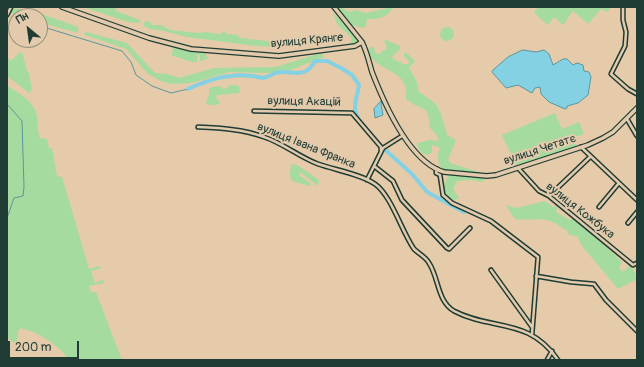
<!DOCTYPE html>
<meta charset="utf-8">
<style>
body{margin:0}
#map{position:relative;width:644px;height:367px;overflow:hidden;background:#e5cba9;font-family:Pangolin,sans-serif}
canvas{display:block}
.frame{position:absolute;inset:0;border:8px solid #1f3d34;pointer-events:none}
.north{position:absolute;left:8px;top:8px;width:40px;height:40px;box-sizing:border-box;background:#e4caac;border:1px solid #95927c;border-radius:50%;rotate:331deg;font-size:11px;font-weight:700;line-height:16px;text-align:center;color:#1f3d34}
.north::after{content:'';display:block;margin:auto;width:14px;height:18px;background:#1f3d34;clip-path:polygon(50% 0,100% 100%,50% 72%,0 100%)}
.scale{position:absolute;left:8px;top:341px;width:71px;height:18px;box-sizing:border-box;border:2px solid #1f3d34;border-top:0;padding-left:5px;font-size:12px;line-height:14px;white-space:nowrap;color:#1f3d34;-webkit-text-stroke:3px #e4caac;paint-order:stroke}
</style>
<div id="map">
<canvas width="644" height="367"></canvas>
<div class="frame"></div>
<div class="north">Пн</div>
<div class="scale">200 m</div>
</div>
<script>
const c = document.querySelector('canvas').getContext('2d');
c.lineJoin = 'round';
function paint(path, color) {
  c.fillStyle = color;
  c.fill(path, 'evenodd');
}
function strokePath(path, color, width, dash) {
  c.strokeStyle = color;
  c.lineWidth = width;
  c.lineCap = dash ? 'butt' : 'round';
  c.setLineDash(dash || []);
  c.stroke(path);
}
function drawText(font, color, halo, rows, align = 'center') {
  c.font = font + ' Pangolin,sans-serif';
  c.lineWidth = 4;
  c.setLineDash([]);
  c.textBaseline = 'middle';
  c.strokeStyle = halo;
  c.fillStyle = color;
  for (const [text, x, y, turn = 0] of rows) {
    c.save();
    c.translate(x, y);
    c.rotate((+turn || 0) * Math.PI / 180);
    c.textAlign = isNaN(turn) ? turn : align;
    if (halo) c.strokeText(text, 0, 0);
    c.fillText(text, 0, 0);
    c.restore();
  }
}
const green = new Path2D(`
 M7,7L39,13L78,27V33L42,23L40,21V16H22L7,13Z
 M83,7H113L116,8V11L140,20L141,23L128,22Z
 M335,7H341L349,12L355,10L366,13L393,7C387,18 379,19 367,19L366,26L363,28L352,25Z
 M538,7H611L607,12L601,9L588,24L573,11L563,25L554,17L548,25L534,13Z
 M333,13L355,35L359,42L357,44H350L352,38L337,24Z
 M146,21L150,22L152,25H161L170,30L198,33L204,32L220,34L225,31L226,34L237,35L241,38L275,42L276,47L256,46L187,37L164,31L150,29L144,26V23Z
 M440 34a7 7 0 1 1 14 0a7 7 0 1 1-14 0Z
 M86,32L127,43L155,73L167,74L179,78L214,68L276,67L317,54L321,53L324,57L288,71L266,73L229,72L191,83L173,84L163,82L148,74L126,49L85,35L84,33Z
 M318,34L333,37L340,43L333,42L329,40L325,44H305L289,46L286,43L289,39Z
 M386,40L400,46V49L392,57L393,59L406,65L409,63V61L404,56V53H407L415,61L409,68L417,82L418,91L436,104L441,114L447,135L456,140L448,160L450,163L485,174L483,182L471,180L457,181L453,189L459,198L452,201C436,187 447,185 449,172C438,169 436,158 440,148L432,145V152L428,155C421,153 418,151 417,143L430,140L439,141L436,134L430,128C428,102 423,113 406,99C411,67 371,72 368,49L374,46L375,53L379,54L387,48L384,41Z
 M173,46L214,52H206V56L209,58L200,61V55H197V62C190,63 180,57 172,56Z
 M22,52L27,71L29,73L32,90L29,93L7,76V57L11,61L19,53Z
 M231,85L239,86L240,93L217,95L216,97L220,103C215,106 211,106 206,103L209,95V88L219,86L224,89Z
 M7,86C19,93 34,101 37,116C38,124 37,130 40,138L47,139L49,148H52L57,176L62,177L89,269L99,266L101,268L91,271L95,283L103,280L104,283L89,286L91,292H96L122,360H69C58,344 39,333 21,328L18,331L17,343L11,341L7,336Z
 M555,113L562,129L579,122L584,134L572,138L578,148L521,166L516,164L502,135Z
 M291,164L297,165L319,180L318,186L300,172L299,175L311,184L310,186L292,181L290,176Z
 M545,201L553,207L558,206L556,212L570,220L573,218L583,226V229L587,228L622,262L619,267L620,270L624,271L629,266L634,270L637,279L618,289L582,246L577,236L569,235L567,230C561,228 558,224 553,222C541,217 528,221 515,219L506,205L517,208Z`);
const water = new Path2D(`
 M523,50L536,52L544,50L549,54L553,65L563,59H567L573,65L577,63L583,65L584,71L589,72L591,77L588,95L578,103L567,106V108L565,109L549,102L541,94L540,87L535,88L532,93L518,85L506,88C501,83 497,77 492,72L493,70L508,57Z
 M382,100L381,104L383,115L375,118L374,109Z`);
const stream = new Path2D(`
 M40,26L122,51L131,62L136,75L152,86L171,93L188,89
 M7,27L16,23
 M7,104L22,121L24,187L23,196L14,198L7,218`);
const river = new Path2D(`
 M188,89C212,78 236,71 263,78C268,77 271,75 275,73C291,68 303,82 315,61H327L341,68L352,75L359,85C357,101 350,107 361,123
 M381,146L412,174L427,192L464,212`);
const street = new Path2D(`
 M623,7V20L626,32L625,46L611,74L628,89L637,94
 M7,15L11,7
 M254,111L352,113L381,147V151
 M627,119L637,136
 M198,127C220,128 243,129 264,137C283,143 299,157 318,164C335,170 361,174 375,184C391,195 402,232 414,249C419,254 426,257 429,263C439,278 437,301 454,311C492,331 529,317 558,360
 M581,147L637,200
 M374,166L393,181L402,200L447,248L449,249L470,228
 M518,168L539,191L549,196L633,265L637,263
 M437,169L436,173L440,175L443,195L452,203L491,221L538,257L532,334
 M367,180L383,148L402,136
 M549,196L590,157
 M599,207L619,183
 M628,223L637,212
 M491,270L532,327
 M536,276L571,282L594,284L606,300L637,331
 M547,360L552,351`);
const secondary = new Path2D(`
 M62,7L149,38L191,49L279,56L355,46L362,42C367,52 369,62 372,72C384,103 409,162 444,172L487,176L496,175L588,145L603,138L613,132L637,108
 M334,7L362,42`);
const streetNames = [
 ["вулиця Крянге",307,41,-5],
 ["вулиця Акацій",304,102,1],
 ["вулиця Івана Франка",306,146,22],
 ["вулиця Четатє",540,150,-18],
 ["вулиця Кожбука",580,211,38]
];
paint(green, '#a5db9e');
paint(water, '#84d1e3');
strokePath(water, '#5c969d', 1);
strokePath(stream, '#5c969d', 1);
strokePath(river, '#84d1e3', 4);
strokePath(street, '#1f3d34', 5.5);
strokePath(secondary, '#1f3d34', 6);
strokePath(street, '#e4caac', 2.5);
strokePath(secondary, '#e4caac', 3.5);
drawText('12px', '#1f3d34', '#e4caac', streetNames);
</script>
